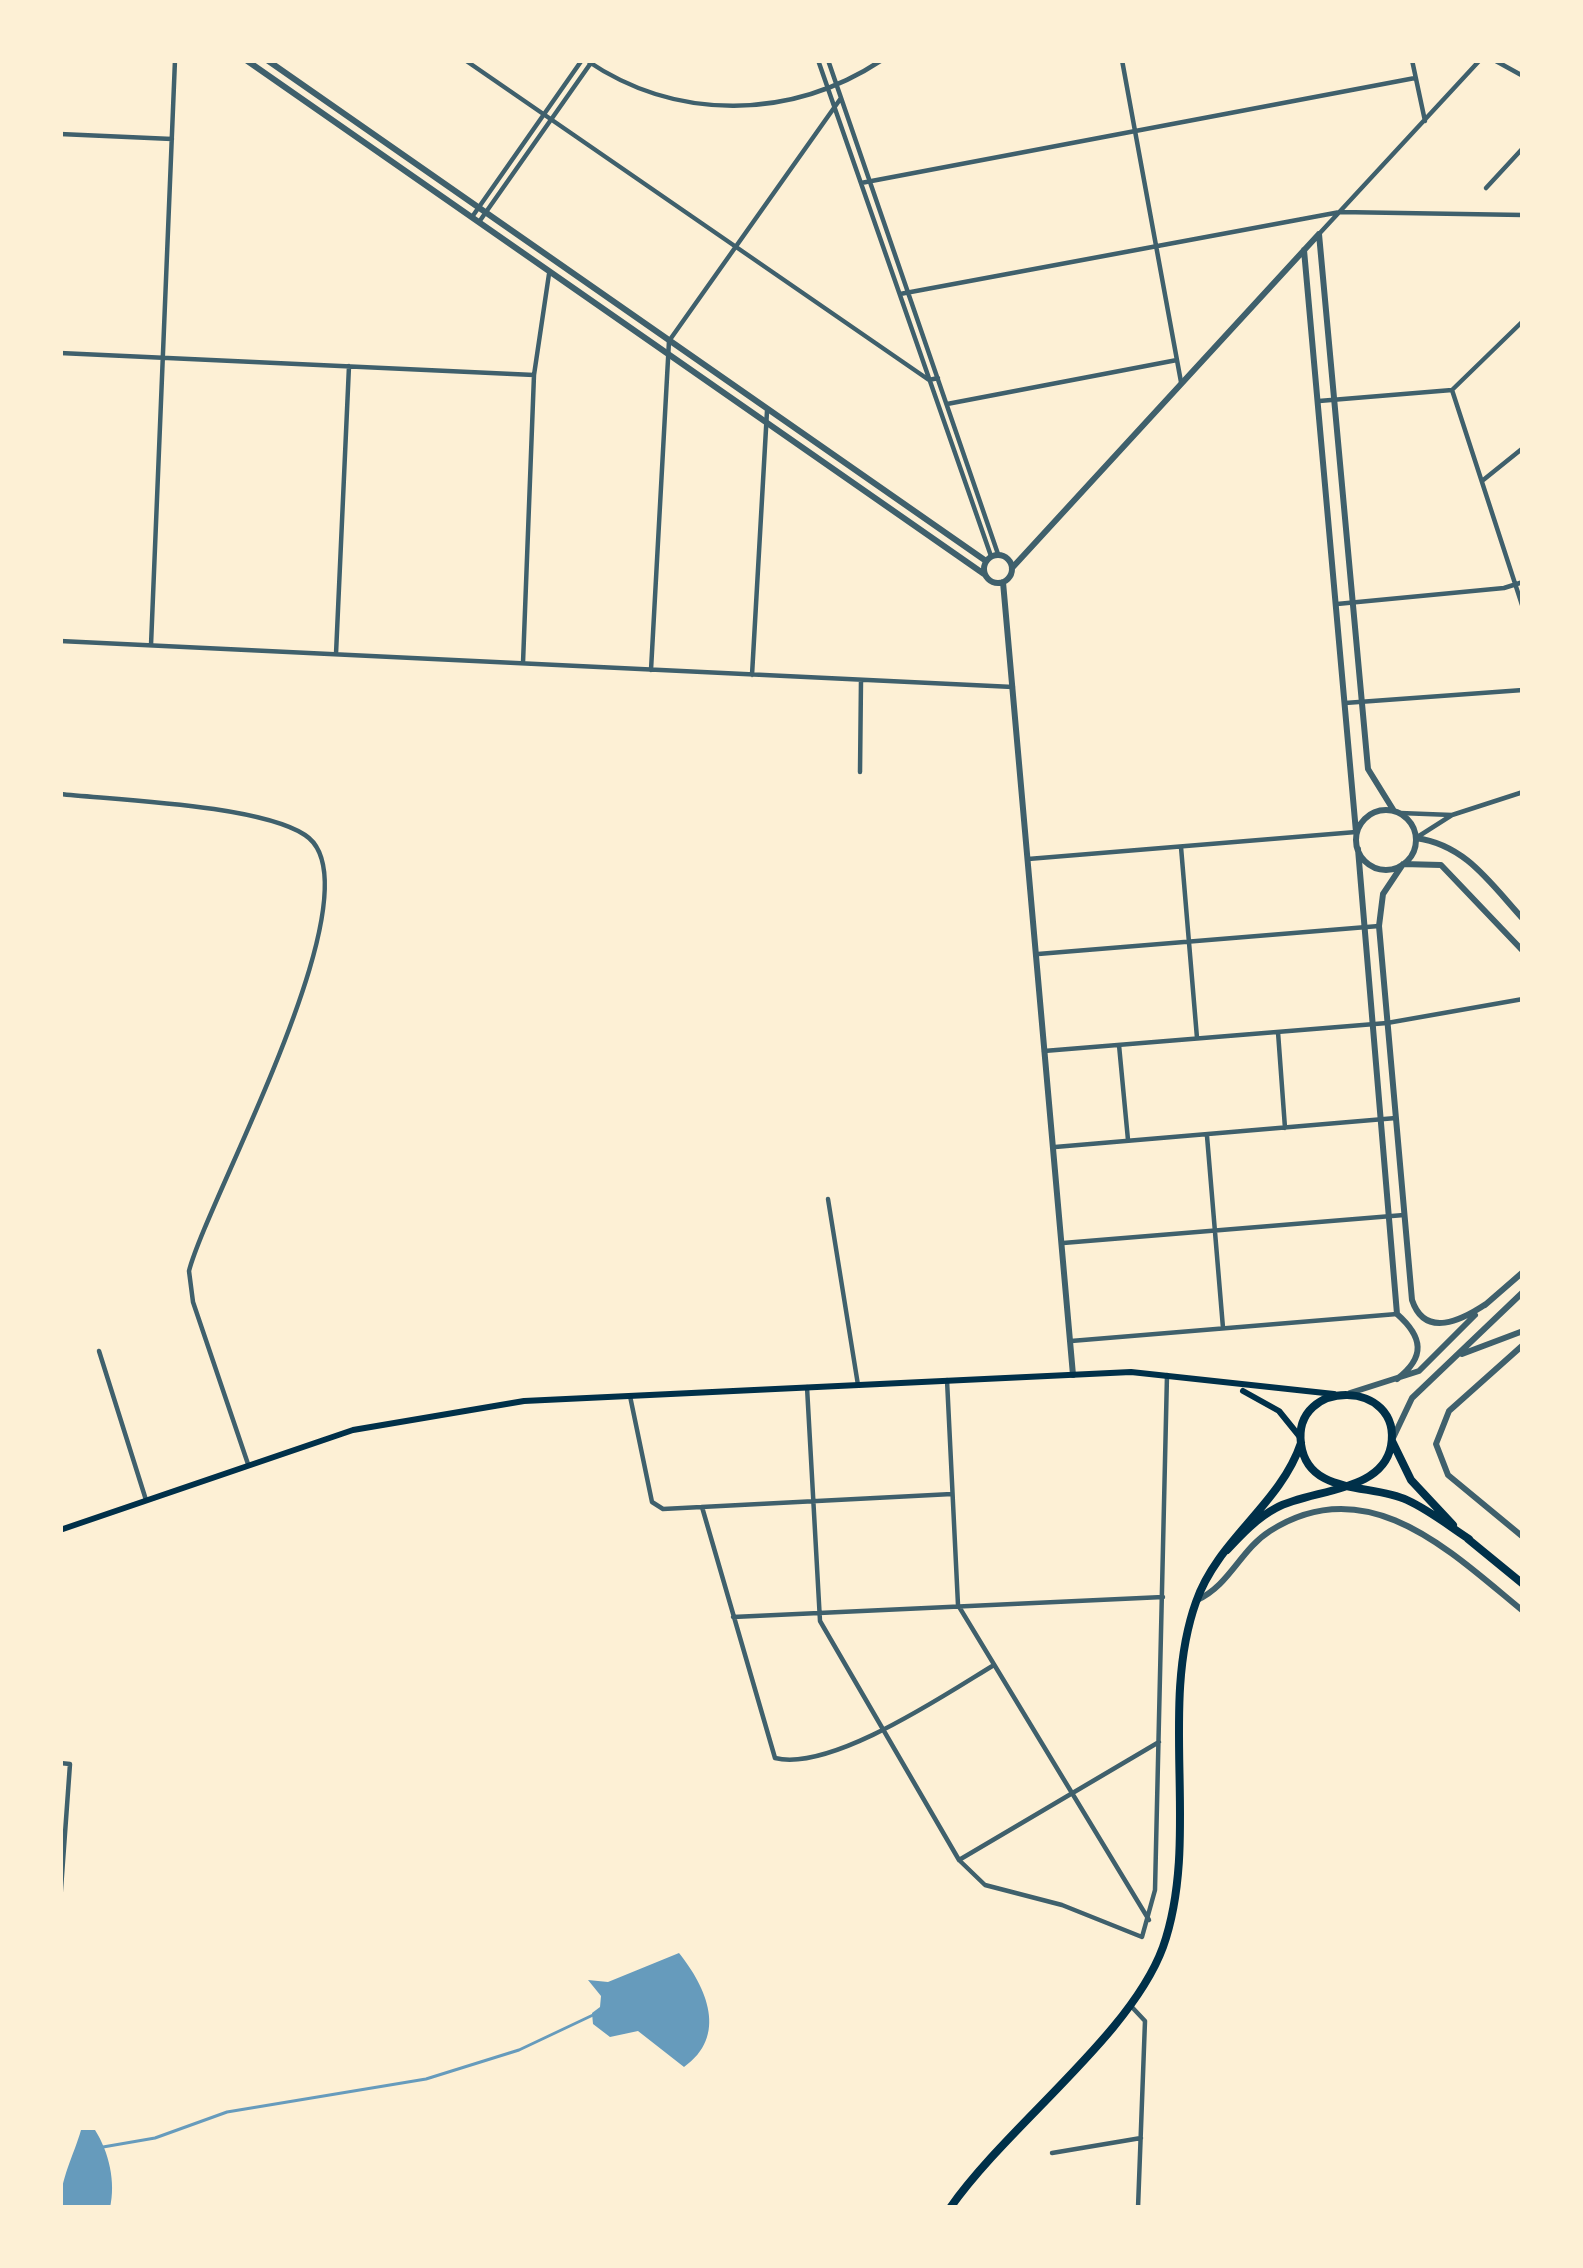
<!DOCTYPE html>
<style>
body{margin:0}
#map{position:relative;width:1583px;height:2268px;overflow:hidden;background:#fdf0d5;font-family:"Sofia Sans Condensed",sans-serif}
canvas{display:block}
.frame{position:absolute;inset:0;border:63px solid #fdf0d5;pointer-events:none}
</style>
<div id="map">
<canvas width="1583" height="2268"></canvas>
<div class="frame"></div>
</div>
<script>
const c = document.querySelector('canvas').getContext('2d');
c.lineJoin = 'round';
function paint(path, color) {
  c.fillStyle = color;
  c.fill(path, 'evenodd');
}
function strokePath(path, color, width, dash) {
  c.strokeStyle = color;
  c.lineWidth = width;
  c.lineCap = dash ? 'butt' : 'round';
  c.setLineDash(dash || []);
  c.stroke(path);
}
const water = new Path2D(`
 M679,1953C707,1988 728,2036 684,2067L638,2031L610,2037L593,2024L592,2013L600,2007L601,1996L588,1980L608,1982Z
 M81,2130H95C109,2152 116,2182 110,2208H60C60,2179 74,2155 81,2130Z`);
const stream = new Path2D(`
 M103,2147L155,2138L227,2112L426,2079L519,2050L593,2015`);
const minor = new Path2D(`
 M465,60L929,380L938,378
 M586,60C677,122 791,120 882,60
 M818,60L991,556
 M828,60L998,554
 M1122,60L1181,382
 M1412,60L1425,121
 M1494,60L1523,76
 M60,134L172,139
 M861,183L1415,78
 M1486,188L1523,148
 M472,217L582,60
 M479,222L593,60
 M1319,234L1480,60
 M900,294L1340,212L1523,215
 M60,353L534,375
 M1452,390L1523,608
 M1319,401L1452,390L1523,321
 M947,404L1177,360
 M1482,481L1523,448
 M1337,604L1504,588L1523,582
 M60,641L1013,687
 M151,645L175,60
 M336,654L349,366
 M523,663L534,375L549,274
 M651,670L669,341L841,98
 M752,675L767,411
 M1345,703L1523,690
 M860,772L861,680
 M60,794C118,800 259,805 305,835C383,885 208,1197 189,1271L193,1302L248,1464
 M1400,813L1452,815
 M1419,836L1452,815L1523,792
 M1181,847L1197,1038
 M1028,859L1356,832
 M1038,954L1379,926
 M1278,1032L1285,1128
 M1119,1045L1128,1140
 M1044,1051L1387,1023L1523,999
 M1207,1136L1223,1328
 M1055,1147L1396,1118
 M828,1199L858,1385
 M1063,1243L1404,1215
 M1071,1341L1397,1314
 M99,1351L146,1500
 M947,1380L958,1605L1149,1920
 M807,1387L820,1621L959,1860L985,1885L1062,1905L1142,1937L1155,1890L1167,1375
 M630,1396L652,1502L663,1509L952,1494
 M702,1507L775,1758C831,1772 946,1694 994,1665
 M733,1617L1163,1597
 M60,1763L70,1764L60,1903
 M959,1860L1159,1742
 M1130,2005L1145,2021L1138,2208
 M1052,2153L1141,2138`);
const tertiary = new Path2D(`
 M246,60L984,574
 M267,60L986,561
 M1319,234L1368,769L1394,811
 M1304,250L1356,832
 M984 569a14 14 0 1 1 28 0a14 14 0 1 1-28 0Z
 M1012,568L1318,235
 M1003,582L1073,1375
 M1356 840a30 30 0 1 1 60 0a30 30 0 1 1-60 0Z
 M1416,838C1466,845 1490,883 1523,919
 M1358,849L1397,1314C1423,1337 1426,1357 1397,1379
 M1486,1304C1462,1320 1425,1339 1412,1300L1379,926L1383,894L1403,864L1441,865L1523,951
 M1485,1305L1523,1272
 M1523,1345L1449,1411L1436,1444L1448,1475L1523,1537
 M1462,1354L1523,1331
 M1350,1393L1419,1371L1475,1315
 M1393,1438L1412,1398L1523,1292
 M1197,1600C1230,1585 1240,1550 1270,1531C1368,1468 1452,1553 1523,1611`);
const secondary = new Path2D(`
 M1243,1391L1279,1411L1300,1437
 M60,1530L353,1430L524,1401L1131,1372L1334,1394`);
const trunk = new Path2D(`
 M1392,1441L1411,1480L1453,1525
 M1468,1539L1523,1584
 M1227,1550C1242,1534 1257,1518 1276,1508C1311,1489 1382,1493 1391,1446C1403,1379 1292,1378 1301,1444C1308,1496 1371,1483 1407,1500C1429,1510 1449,1526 1469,1539
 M950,2208C1008,2125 1131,2035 1163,1947C1201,1839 1158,1708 1196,1602C1218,1539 1280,1505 1301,1443`);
paint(water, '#669bbc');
strokePath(stream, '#669bbc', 3);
strokePath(minor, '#3f606c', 4.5);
strokePath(tertiary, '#3f606c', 6);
strokePath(secondary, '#003049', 6);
strokePath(trunk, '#003049', 8);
</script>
